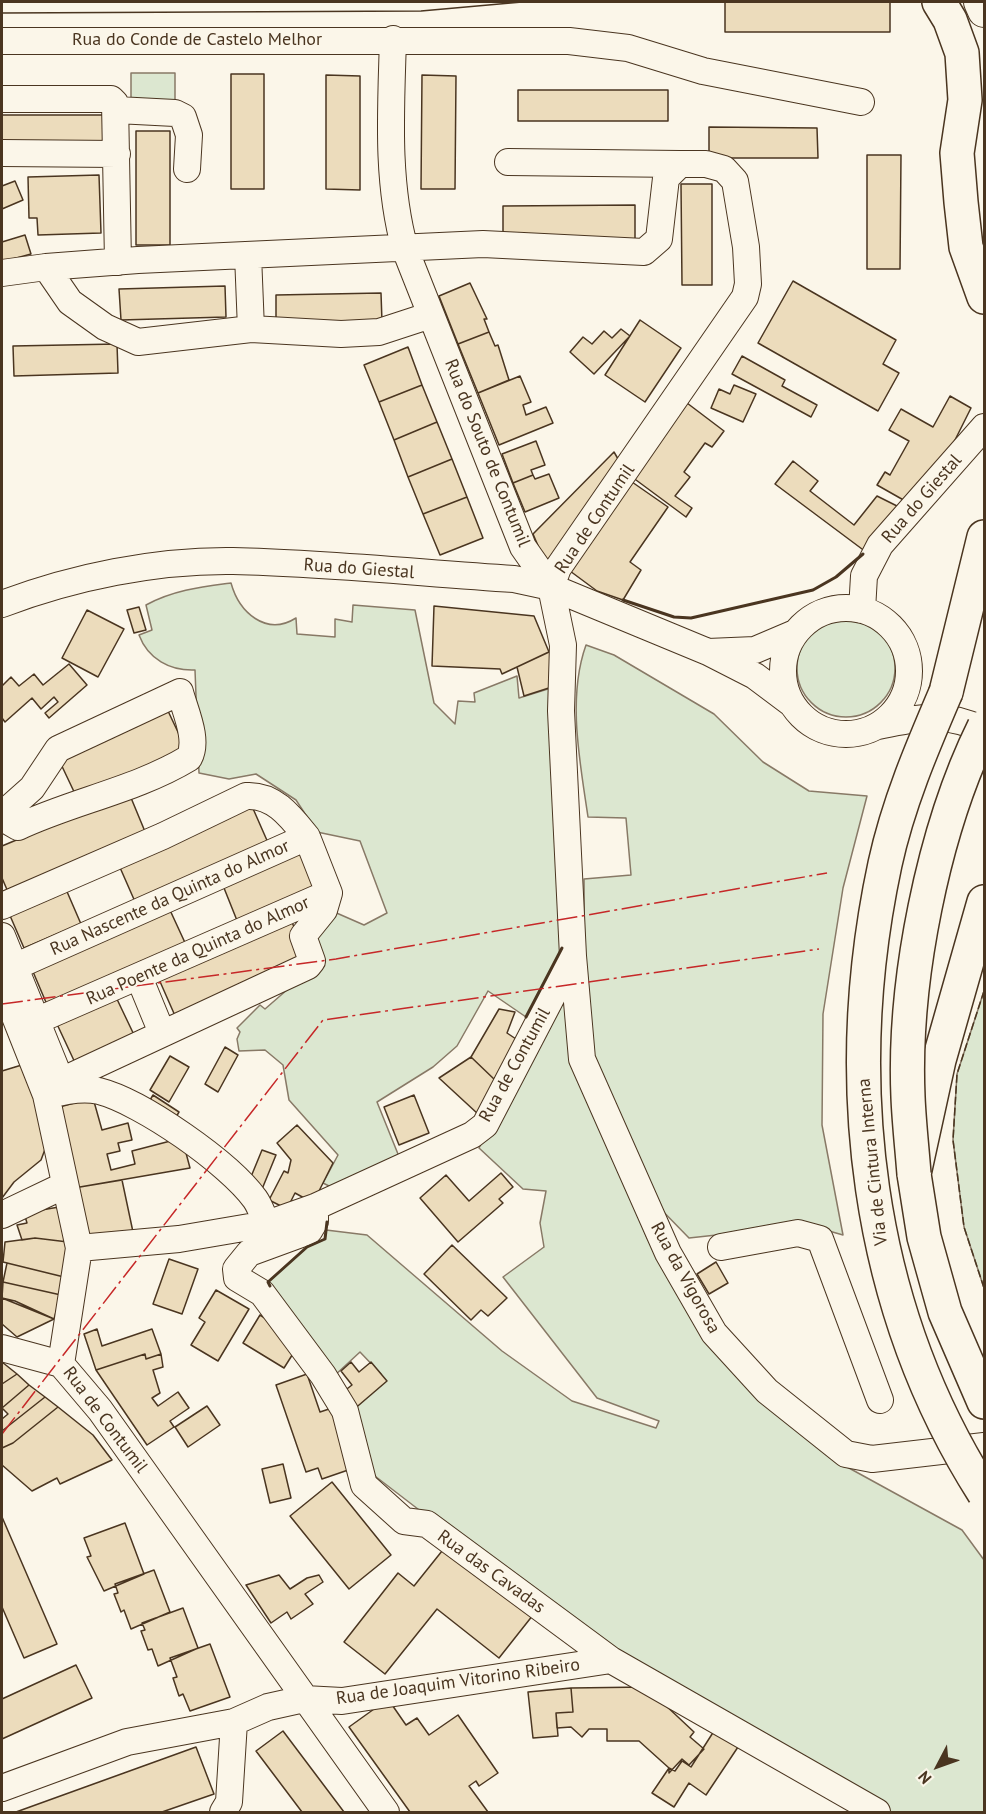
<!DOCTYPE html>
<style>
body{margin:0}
#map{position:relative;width:986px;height:1814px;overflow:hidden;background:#fbf6e9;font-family:"PT Sans",sans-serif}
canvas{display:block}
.frame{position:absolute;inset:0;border:3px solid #4a3520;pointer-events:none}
.north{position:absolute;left:908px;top:1736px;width:60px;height:60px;-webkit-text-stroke:4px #fbf6e9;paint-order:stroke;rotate:229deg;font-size:16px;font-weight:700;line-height:24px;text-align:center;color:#4a3520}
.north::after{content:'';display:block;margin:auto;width:21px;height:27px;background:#4a3520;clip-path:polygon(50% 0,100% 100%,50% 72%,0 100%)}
</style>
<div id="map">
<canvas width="986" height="1814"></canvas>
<div class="frame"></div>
<div class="north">N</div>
</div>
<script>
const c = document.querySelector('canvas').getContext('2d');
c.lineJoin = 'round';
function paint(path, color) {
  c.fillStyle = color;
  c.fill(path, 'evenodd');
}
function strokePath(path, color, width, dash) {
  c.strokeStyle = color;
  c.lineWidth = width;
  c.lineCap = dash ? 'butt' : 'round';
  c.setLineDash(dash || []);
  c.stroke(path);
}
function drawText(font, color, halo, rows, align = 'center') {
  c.font = font + ' "PT Sans",sans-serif';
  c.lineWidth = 4.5;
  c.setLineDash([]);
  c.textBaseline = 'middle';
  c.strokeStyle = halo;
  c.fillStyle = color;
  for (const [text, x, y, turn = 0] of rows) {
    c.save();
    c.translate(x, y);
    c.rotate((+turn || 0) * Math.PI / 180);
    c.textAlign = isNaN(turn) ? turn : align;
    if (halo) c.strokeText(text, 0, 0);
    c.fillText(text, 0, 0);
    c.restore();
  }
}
const green = new Path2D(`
 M131,73H175V103L131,102Z
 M231,583C239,612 266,637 296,618L297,634L335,637V619L352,622L353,605L415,610L434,703L455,724L458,701L475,702L474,693L517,676L519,698L551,688L564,944L526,1017L488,991L457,1046L433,1067L377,1102L400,1159L331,1187L323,1183L338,1155L289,1100L283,1065L265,1050L239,1051L237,1039L240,1032L237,1028L260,1005L265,1009L288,989L306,939L332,911L364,925L387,913L360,841L317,832L296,800L256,774L229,779L199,773L195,670C170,671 148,659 139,635L152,630L146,605C174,590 201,587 231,583Z
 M797 668a49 49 0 1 1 98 0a49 49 0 1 1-98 0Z
 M586,645L614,655L714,714L763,762L809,791L867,796L843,888L823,1014L822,1125L843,1235L808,1225L689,1238L649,1197L591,1063L585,1006L584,879L631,875L626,818L588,817C580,762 567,698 586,645Z
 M984,991V1288L964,1227L953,1140L957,1074Z
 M564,995L605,1134L647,1238L705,1339L838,1462L962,1530L984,1560V1812H888L615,1654L509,1579L371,1473L354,1410L381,1374L360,1352L333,1377L268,1282L307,1247L325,1239L326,1230L367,1235L502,1351L572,1401L656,1428L659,1421L597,1398L503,1277L544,1247L540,1223L546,1191L523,1189L479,1148Z`);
const building = new Path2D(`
 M725,2H890V32H725Z
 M231,74H264V189H231Z
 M326,75L360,76V190L326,189Z
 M422,75L456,76L455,189H421Z
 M518,90H668V121H518Z
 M2,115H110V147L2,146Z
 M709,127L817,128L818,158H709Z
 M136,131H170V245H136Z
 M867,155H901L900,269H867Z
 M99,175L101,233L38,235L37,218H29L28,177Z
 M15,181L23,200L2,209V186Z
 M681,184H712V285H682Z
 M635,205V239L503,240V206Z
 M25,235L31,254L2,262V242Z
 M793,281L896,340L883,364L899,373L878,411L758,343Z
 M470,283L487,319H484L489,332L458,344L439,296Z
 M225,286L226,317L121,320L119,289Z
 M381,293L382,322L276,324V295Z
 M640,320L681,348L645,402L605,375Z
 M621,329L630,336L594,374L570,352L583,337L592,344L604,331L612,338Z
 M489,332L495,346L498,345L509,380L478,393L458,344Z
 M117,344L118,373L14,376L13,346Z
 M408,347L422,385L379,402L364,365Z
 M742,356L785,380L782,386L817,405L811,417L732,374Z
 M520,376L531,402L523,405L526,415L546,407L553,423L499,445L478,393Z
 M422,385L437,422L394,440L379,402Z
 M734,385L756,394L743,422L711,408L719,389L730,394Z
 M950,396L971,408L945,460L907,502L877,485L885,472L890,475L909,441L889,430L901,409L933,427Z
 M687,403L724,431L712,447L705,443L684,472L690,477L675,496L692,508L686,517L632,477Z
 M437,422L452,459L408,477L394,440Z
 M536,441L545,465L531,470L533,475L513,483L502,454Z
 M614,452L621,464L555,562H545L533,534Z
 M452,459L467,497L423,514L408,477Z
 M793,461L818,481L810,491L854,525L877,496L901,508L866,552L775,484Z
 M549,474L559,498L525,512L513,483L533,475L535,479Z
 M632,482L668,507L630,562L641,570L623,600L597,591L570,571Z
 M467,497L483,538L440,555L423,514Z
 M434,606L534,616L549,652L502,674L500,669L432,666Z
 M139,607L146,630L134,633L127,610Z
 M87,610L124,629L98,677L62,658Z
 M553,650L555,686L524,696L517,667Z
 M69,664L87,685L49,718L45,713L58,702L54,697L41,709L32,698L5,722L2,718V686L11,677L19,686L34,674L43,685Z
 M168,711L186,749L77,798L59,760Z
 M129,793L146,834L8,892L2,878V846Z
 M251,804L269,845L136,904L118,863Z
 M302,850L319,889L238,923L222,883Z
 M65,887L81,924L24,948L8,911Z
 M169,908L187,947L48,1007L31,967Z
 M291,920L309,961L176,1018L158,977Z
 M115,995L136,1039L77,1067L56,1022Z
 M499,1009L515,1012L507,1033L516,1039L495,1080L471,1057Z
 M225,1047L238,1055L218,1092L205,1084Z
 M170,1056L189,1067L169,1102L150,1090Z
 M471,1057L495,1080L478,1114L439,1078Z
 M25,1064L47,1144L41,1160L14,1182L2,1198V1071Z
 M153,1095L179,1112L172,1124L146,1107Z
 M414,1095L429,1133L399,1145L384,1107Z
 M93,1098L102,1130L128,1123L132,1140L118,1143L120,1151L107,1154L111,1170L135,1164L132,1151L182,1138L190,1168L74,1188L52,1109Z
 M297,1125L333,1163L318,1193L306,1199L295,1193L287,1209L269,1200L284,1171L288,1173L291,1160L277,1143Z
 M262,1150L276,1155L260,1194L248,1184Z
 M501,1173L513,1187L499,1199L503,1203L458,1242L420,1198L446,1175L469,1201Z
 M122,1180L133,1232L88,1236L74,1188Z
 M59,1207L68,1242L35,1238L22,1240L17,1225L27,1223L24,1213Z
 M35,1238L68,1242L64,1277L3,1262L5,1242Z
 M452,1245L507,1298L488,1316L481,1310L471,1320L424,1274Z
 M169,1259L198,1269L182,1314L153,1304Z
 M716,1262L728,1283L709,1294L697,1274Z
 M7,1263L64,1277L61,1295L3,1282Z
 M3,1282L61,1295L54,1319L2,1298Z
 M216,1290L249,1309L218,1361L191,1345L205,1322L199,1318Z
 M2,1298L15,1301L54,1319L17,1337L2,1324Z
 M260,1315L301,1341L284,1368L243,1343Z
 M97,1329L102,1346L152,1329L161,1354L146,1359L145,1354L96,1370L84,1334Z
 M145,1354L146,1359L161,1354L163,1367L153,1370L160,1393L152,1398L158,1406L178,1392L189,1408L170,1421L174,1427L147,1445L96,1370Z
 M2,1362L17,1374L2,1384Z
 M351,1362L359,1372L371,1362L387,1381L352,1411L339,1395L352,1385L341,1371Z
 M17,1374L29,1385L2,1408V1384Z
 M307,1374L320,1412L335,1407L354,1468L322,1479L318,1468L306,1472L276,1385Z
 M29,1385L45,1397L2,1431V1419L8,1414L2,1408Z
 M45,1397L58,1407L13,1443L2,1448V1431Z
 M207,1406L220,1425L188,1447L175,1427Z
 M58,1407L93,1435L112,1460L60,1484L57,1478L32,1491L2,1465V1448L13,1443Z
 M283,1464L291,1498L270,1503L262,1469Z
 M332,1482L391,1555L349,1589L290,1516Z
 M2,1517L57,1644L24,1658L2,1607Z
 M125,1523L144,1574L104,1591L87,1557L91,1556L84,1538Z
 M446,1546L533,1615L499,1658L437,1609L385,1674L344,1642L398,1573L414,1586Z
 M154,1570L170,1612L131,1629L124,1610L121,1612L114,1594L118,1593L115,1584Z
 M279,1575L290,1589L307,1578L319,1575L323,1582L305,1594L313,1604L291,1619L287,1612L271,1623L246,1585Z
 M183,1608L198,1648L158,1666L152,1649L148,1650L141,1631L145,1630L142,1623Z
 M210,1644L230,1697L190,1711L183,1694L179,1696L173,1678L177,1677L170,1658Z
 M76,1665L92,1698L2,1739V1699Z
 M646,1687L694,1732L690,1737L704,1749L689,1765L682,1759L669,1773V1768L639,1741H607V1729H589L582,1737L571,1727L557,1728L556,1713L573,1712L571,1688Z
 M571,1688L573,1712L556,1713L558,1736L533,1738L528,1692Z
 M388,1699L406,1725L417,1718L429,1735L458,1715L498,1773L479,1786L476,1781L469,1786L488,1812H410L349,1727Z
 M283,1731L344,1812H302L256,1751Z
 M714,1731L738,1747L706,1795L689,1783L674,1807L652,1793L669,1768L675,1771L682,1761L691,1767Z
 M196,1747L214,1794L162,1812H16Z`);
const minor = new Path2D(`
 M393,39C391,108 386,181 405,249L523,547L551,587
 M2,41H569L628,48L703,71L861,102
 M2,99H111L115,103L118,262
 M117,110L175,113L183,117L189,135L187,169
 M2,153L117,154
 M508,162L680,164
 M248,255L251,329
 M46,267L70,302L105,327L138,342L251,329L341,334L379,332L431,315
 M2,273L46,267L138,260L483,244L644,252L659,239L666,178L680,164H706L724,169L735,181L746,247L748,284L745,297L558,568L551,587L563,645L561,711L573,956L485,1125L472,1135L315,1207L267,1224L179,1239L79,1248
 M2,604C73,577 156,560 233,561C326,563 421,573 514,579L551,587L708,652L755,676L791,703
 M783 671a63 63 0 1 1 126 0a63 63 0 1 1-126 0Z
 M862,610L864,576L880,545L984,427
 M708,652L755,650L795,633
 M878,726C924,717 941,711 984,730
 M2,812H5L32,788L58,749L180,692C185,711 199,740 189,758C136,790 73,801 18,827L6,820L5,812
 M307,837L329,893
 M2,906L163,836L246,796C274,794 291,817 307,837L12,968
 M2,936L65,1091
 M573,956L582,1059L668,1253L714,1333L767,1391L846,1454L872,1459L984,1446
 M139,977L162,1033
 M2,984L46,1095L79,1248L61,1364L100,1410L386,1812
 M36,1021L329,893L324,910L303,936L312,961L308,966L61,1081
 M49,1095C64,1091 83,1087 99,1091C142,1102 229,1163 255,1199C260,1206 263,1216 267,1224
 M315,1207V1221L309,1231L249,1253L236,1269L237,1278L262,1293L323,1375L345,1411L364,1485L404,1521L427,1524L611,1660L877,1812
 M2,1215L65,1185
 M721,1247L798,1233L820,1239L880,1400
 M2,1348L61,1364
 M2,1788L127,1742L234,1722L268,1707L304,1699L342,1701L611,1660
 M223,1812L229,1802L234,1722`);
const major = new Path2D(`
 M980,2L984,11`);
const highway = new Path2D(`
 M939,2L950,20L962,53L965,100L957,153L961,202L966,247L984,297
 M946,692L984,537
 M984,902L939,1060L914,1174L924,1237L945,1312L984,1402`);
const tram = new Path2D(`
 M2,2H4
 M2,13L421,11L522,2`);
const highwayBridge = new Path2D(`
 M946,692C922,748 898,804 885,864C839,1079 865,1306 984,1493
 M914,1174C912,1148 909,1122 908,1097C903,982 933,830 984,727`);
const fence = new Path2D(`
 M984,991L957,1074L953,1140L964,1227L984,1288`);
const wall = new Path2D(`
 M623,600L674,617L691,618L813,590L836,577L863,554
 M526,1017L562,948
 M270,1286L268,1282L307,1247L325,1239L327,1222`);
const power = new Path2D(`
 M2,1004L336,959L827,873
 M2,1434L323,1020L819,949`);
const streetNames = [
 ["Rua do Conde de Castelo Melhor",197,40],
 ["Rua do Souto de Contumil",487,453,68],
 ["Rua do Giestal",922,499,-49],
 ["Rua de Contumil",595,519,-56],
 ["Rua do Giestal",359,569,4],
 ["Rua Nascente da Quinta do Almor",170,898,-24],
 ["Rua Poente da Quinta do Almor",198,951,-24],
 ["Rua de Contumil",515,1065,-61],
 ["Via de Cintura Interna",873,1162,-96],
 ["Rua da Vigorosa",685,1278,61],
 ["Rua de Contumil",105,1420,53],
 ["Rua das Cavadas",491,1572,36],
 ["Rua de Joaquim Vitorino Ribeiro",458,1682,-8]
];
paint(green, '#dce7d0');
strokePath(green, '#887966', 1.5);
paint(building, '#ecdcbc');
strokePath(building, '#4a3520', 1.5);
strokePath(minor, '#4a3520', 28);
strokePath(major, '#4a3520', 34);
strokePath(highway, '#4a3520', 36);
strokePath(minor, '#fbf6e9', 26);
strokePath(major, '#fbf6e9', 32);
strokePath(highway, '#fbf6e9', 33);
strokePath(tram, '#4a3520', 1.5);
strokePath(highwayBridge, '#4a3520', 36, []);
strokePath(highwayBridge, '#fbf6e9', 33);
strokePath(fence, '#4a3520', 1.5, [8, 3]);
strokePath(wall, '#4a3520', 3);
strokePath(power, '#c62828', 1.5, [21, 4.5, 3, 4.5]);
drawText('18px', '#4a3520', '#fbf6e9', streetNames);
</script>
